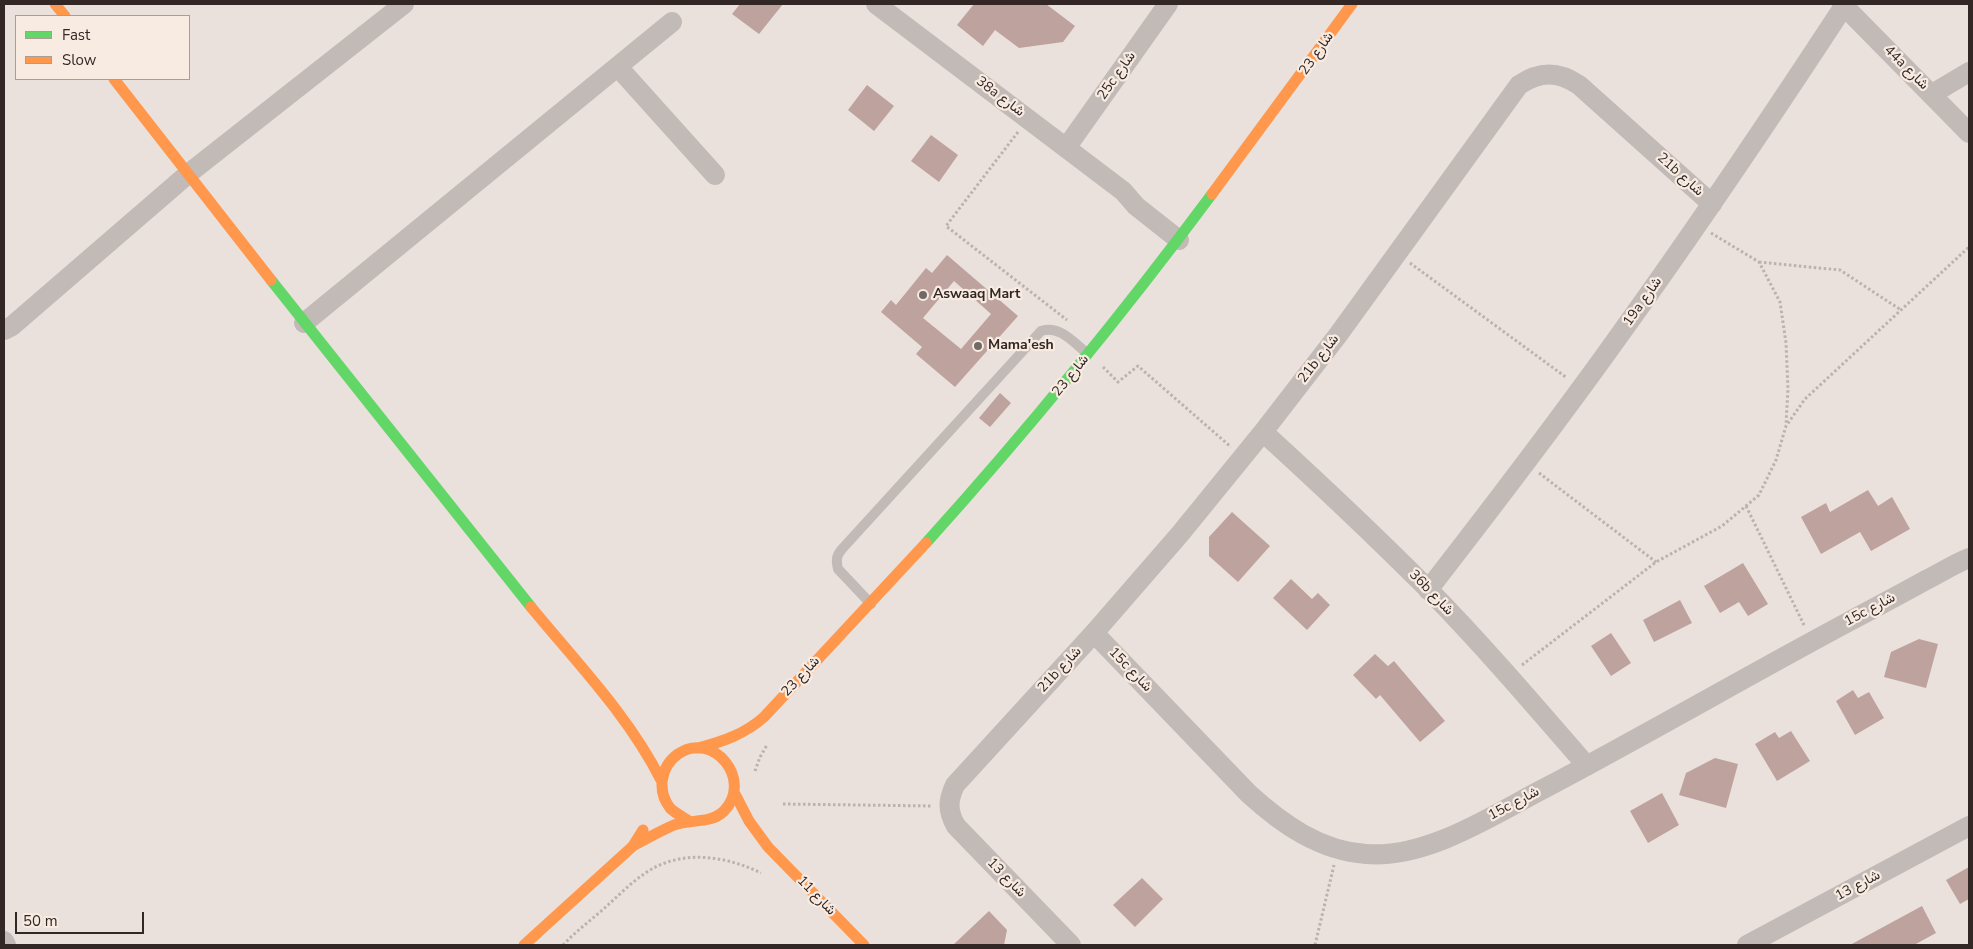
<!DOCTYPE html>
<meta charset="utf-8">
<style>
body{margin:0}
#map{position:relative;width:1973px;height:949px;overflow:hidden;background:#eae1dc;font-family:"Nunito Sans",sans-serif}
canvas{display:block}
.frame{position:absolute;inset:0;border:5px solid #322725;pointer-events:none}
.legend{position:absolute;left:15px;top:15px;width:175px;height:65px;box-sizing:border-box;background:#f8ebe2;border:1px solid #a99d96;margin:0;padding:6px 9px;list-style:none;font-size:15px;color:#322725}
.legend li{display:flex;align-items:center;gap:10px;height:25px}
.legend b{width:25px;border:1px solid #a99d96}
.scale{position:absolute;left:15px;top:912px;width:129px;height:22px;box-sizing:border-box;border:2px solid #322725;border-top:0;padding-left:6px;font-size:15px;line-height:18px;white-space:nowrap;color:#322725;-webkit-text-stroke:4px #f8ebe2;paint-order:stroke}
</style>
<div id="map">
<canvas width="1973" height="949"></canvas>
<div class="frame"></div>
<ul class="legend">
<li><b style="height:6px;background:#63d668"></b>Fast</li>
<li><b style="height:6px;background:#ff974d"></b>Slow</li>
</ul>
<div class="scale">50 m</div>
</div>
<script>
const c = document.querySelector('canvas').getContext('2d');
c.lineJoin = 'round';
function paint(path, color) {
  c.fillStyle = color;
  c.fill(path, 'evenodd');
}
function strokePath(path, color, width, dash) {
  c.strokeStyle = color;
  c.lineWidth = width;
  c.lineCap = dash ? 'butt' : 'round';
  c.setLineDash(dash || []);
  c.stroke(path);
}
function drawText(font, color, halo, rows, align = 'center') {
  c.font = font + ' "Nunito Sans",Vazirmatn,sans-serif';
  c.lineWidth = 4.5;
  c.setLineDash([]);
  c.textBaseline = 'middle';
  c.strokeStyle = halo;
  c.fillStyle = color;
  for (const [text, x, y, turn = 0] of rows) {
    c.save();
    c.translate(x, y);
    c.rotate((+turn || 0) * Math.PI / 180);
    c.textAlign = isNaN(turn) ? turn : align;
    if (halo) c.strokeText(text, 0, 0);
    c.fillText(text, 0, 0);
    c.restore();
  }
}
const building = new Path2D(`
 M740,4H783L759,34L732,14Z
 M974,4H1046L1075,26L1063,42L1019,48L995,30L983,46L957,25Z
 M867,85L894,106L874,131L848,110Z
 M931,135L958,155L939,182L911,161Z
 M947,255L1018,316L955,387L916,354L922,347L881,312L891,300L896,305L926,268L932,273ZM954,281L991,314L961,349L923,318Z
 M1000,393L1011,403L990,427L979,418Z
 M1868,490L1878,506L1892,497L1910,529L1871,551L1860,532L1821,554L1801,517L1826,503L1830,512Z
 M1232,512L1270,546L1238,582L1209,556V537Z
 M1743,563L1768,604L1748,616L1739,602L1720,613L1704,586Z
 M1291,579L1312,599L1318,593L1330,605L1307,630L1273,598Z
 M1680,600L1692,623L1654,642L1643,620Z
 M1611,633L1631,663L1611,676L1591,646Z
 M1919,639L1938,644L1926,688L1884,677L1891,652Z
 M1375,654L1388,666L1394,661L1445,721L1420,742L1380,695L1376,699L1353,675Z
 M1853,690L1858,698L1869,692L1884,718L1855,735L1836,701Z
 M1791,731L1810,761L1777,781L1755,744L1775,732L1779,738Z
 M1715,758L1738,764L1726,808L1679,795L1686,773Z
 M1662,793L1679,825L1648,843L1630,811Z
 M1969,867V899L1960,904L1946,880Z
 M1142,878L1163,899L1135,927L1113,905Z
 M1922,906L1936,933L1914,945H1850Z
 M989,911L1007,930L1004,945H953Z`);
const path = new Path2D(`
 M1018,132L946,226L1067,320
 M1711,233L1759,262L1780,302L1786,343L1788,389L1786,424
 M1759,262L1840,270L1901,310
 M1410,263L1567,378
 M1103,367L1118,382L1138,366L1231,447
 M1539,473L1656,562
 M1746,506L1804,625
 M1522,665L1656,562L1722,526L1759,495L1776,460L1786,426L1805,399L1969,247
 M755,771L760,757L767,745
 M783,804L933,806
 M563,945C577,930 594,918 609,904C620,894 632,882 644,874C679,849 724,855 761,873
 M1315,945L1334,865`);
const lane = new Path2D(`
 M871,604L838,569C836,560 836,556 842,549L1041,331C1060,325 1073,342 1088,354`);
const street = new Path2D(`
 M876,4L1123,191L1136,206L1179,240
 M1842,4L1969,133
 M618,67L715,175
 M1932,94L1969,72
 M1066,148L1168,4
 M304,323L672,22
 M4,330L12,326L188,174L404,4
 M1263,432C1319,483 1374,535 1427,588C1483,645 1535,706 1587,766
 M1428,590C1494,505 1559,420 1621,333C1698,226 1772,116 1844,6
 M1094,633L1249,794C1282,824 1320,851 1366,854C1428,859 1494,814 1547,787C1649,733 1749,675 1850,621C1876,607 1901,594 1926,580C1940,573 1954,564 1969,558
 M4,941L6,945
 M1071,945L956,826C947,810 948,800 955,785L1094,633L1180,534L1263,432L1338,335L1519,85C1540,71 1558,71 1579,85L1712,204
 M1747,945L1969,826`);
const fast = new Path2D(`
 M271,280L531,607
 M926,543C1027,431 1122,315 1212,194`);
const slow = new Path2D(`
 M55,4L65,16
 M114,79L271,280
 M1212,194L1352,4
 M531,607C577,663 628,715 661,780
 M698,748C722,742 745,734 764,717L926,543
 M734,792L749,821L768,847L864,945
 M633,846C646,839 660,831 674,825C691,819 711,824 724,811C754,780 713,730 678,754C660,767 657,791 670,808C675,813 683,817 689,821
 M524,945L633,846L643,830`);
const markers = [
 [923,295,5,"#726865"],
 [978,346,5,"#726865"]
];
const streetNames = [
 ["شارع 23",1317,54,-55],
 ["44a شارع",1906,68,45],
 ["25c شارع",1117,76,-55],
 ["38a شارع",1000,97,37],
 ["21b شارع",1680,175,42],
 ["19a شارع",1643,302,-55],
 ["21b شارع",1319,359,-52],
 ["شارع 23",1071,376,-51],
 ["36b شارع",1431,593,46],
 ["15c شارع",1870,610,-28],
 ["21b شارع",1060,670,-47],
 ["15c شارع",1130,670,46],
 ["شارع 23",801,677,-47],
 ["15c شارع",1514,804,-28],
 ["شارع 13",1006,878,46],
 ["شارع 13",1858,886,-28],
 ["شارع 11",816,896,46]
];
const poiNames = [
 ["Aswaaq Mart",933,295],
 ["Mama'esh",988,346]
];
paint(building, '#bda29e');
strokePath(path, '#bbb2ae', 3, [2.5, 2.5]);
strokePath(lane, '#c2bab6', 10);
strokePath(street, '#c2bab6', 20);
strokePath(fast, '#63d668', 11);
strokePath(slow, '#ff974d', 11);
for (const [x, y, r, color] of markers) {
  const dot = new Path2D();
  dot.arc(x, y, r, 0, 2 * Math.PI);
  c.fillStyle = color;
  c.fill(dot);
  strokePath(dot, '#f8ebe2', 2);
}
drawText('14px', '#322725', '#f8ebe2', streetNames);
drawText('bold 14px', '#322725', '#f8ebe2', poiNames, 'left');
</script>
